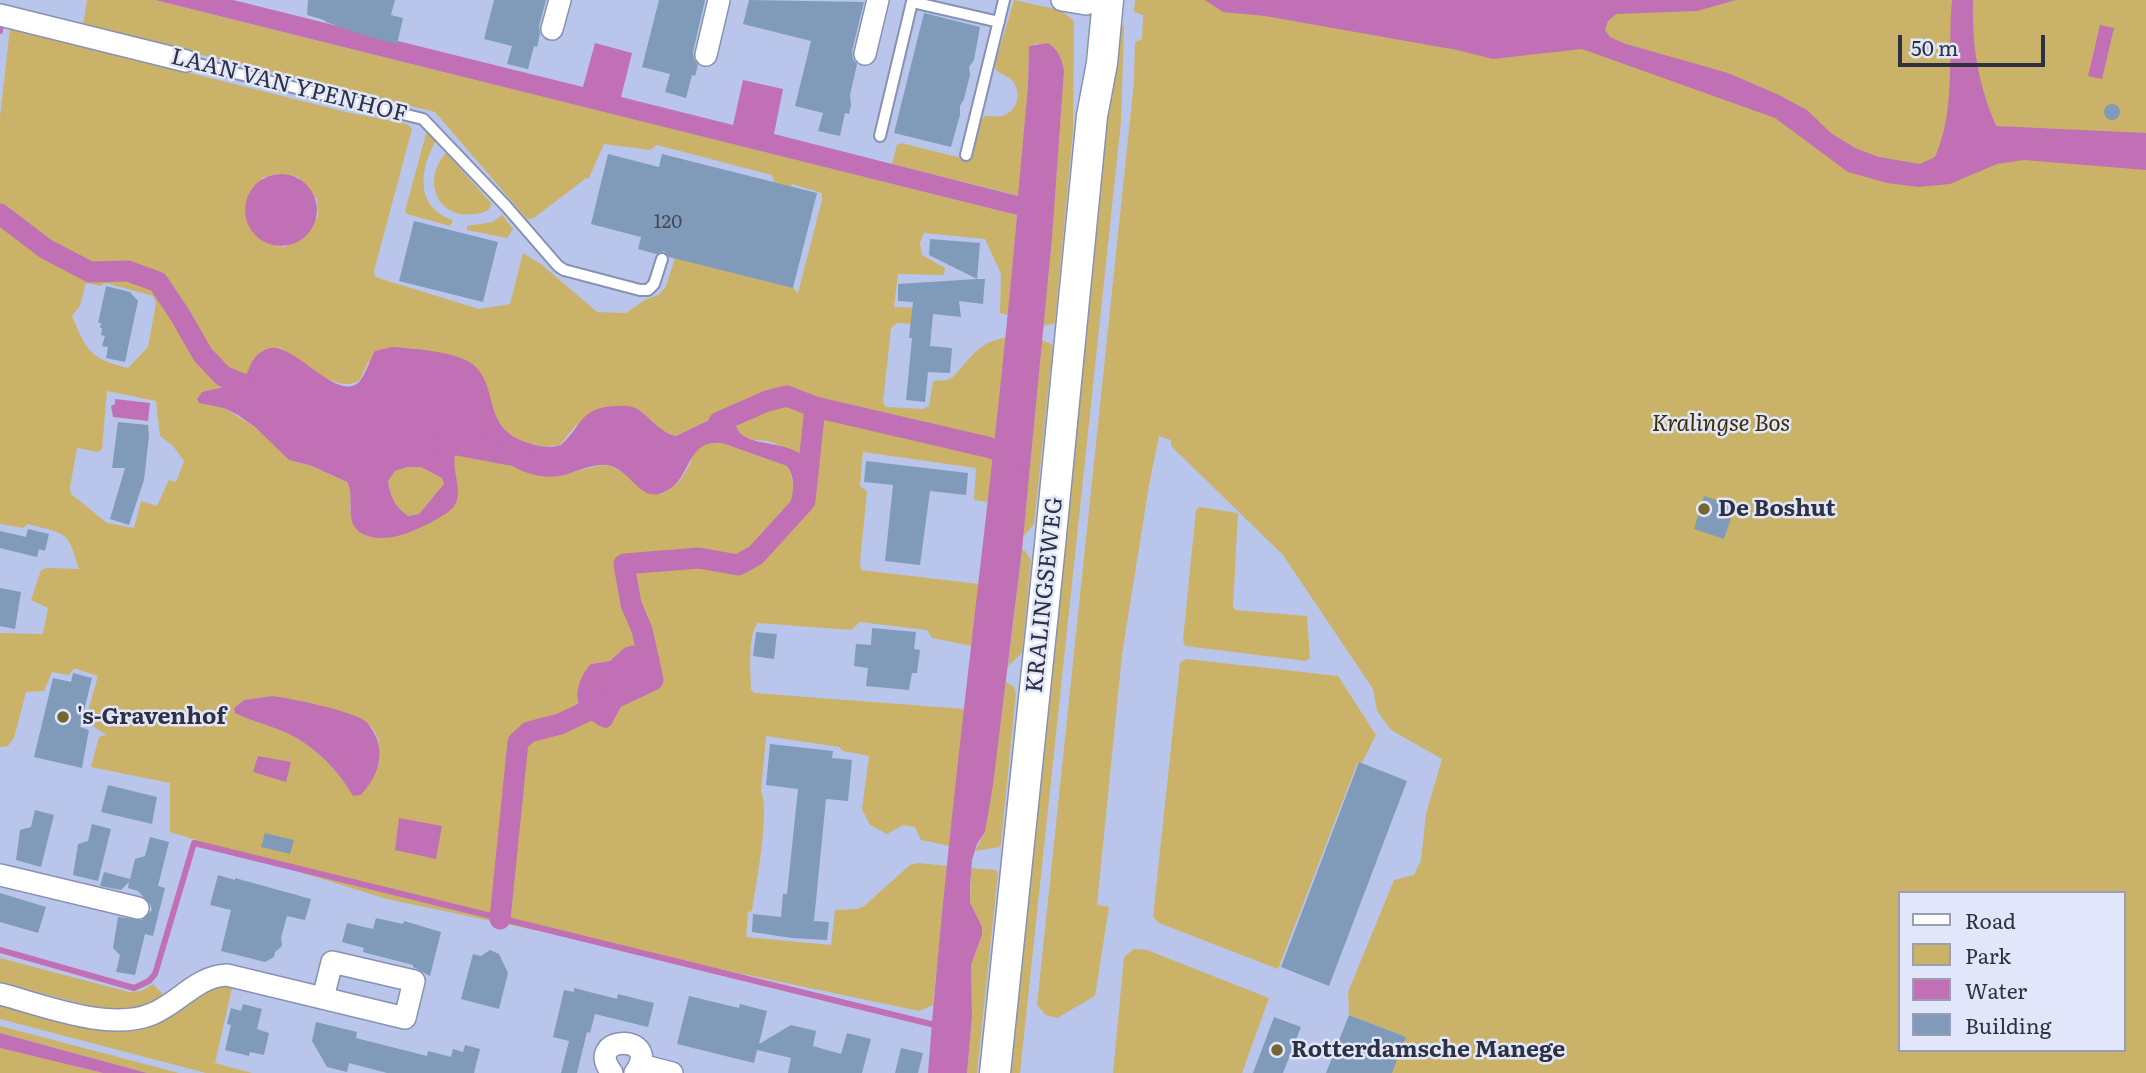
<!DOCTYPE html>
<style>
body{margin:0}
#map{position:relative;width:2146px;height:1073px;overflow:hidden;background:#bac5eb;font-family:Literata,serif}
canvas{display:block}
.legend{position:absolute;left:1898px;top:891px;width:228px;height:161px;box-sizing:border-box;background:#e1e6fa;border:2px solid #999eb0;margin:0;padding:9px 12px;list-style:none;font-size:21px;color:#2d3140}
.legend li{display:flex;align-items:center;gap:14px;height:35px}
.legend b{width:35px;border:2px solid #999eb0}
.scale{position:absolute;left:1898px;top:35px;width:147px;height:32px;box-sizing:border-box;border:4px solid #2d3140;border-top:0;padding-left:9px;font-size:21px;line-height:24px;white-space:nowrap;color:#2d3140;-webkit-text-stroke:5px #e1e6fa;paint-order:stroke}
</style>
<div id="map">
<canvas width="2146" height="1073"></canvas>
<ul class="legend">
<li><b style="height:9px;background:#fff"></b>Road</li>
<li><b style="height:19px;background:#cab368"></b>Park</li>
<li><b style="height:19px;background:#c170b5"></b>Water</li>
<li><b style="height:19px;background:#809bb9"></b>Building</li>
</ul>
<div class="scale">50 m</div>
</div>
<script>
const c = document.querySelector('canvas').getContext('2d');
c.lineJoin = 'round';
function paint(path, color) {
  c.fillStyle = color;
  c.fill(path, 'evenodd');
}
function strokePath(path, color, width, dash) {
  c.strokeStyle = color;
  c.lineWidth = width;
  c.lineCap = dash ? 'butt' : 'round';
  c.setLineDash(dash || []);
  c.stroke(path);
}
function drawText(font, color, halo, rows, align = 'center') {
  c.font = font + ' Literata,serif';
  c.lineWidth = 5;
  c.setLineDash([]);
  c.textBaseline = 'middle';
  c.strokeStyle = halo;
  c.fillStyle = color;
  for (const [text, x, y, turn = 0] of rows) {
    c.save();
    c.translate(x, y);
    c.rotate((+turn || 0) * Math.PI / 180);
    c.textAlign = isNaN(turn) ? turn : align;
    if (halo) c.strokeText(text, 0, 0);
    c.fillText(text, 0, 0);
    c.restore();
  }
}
const green = new Path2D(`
 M87,0H155L1017,215L1008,315L1000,313L1001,274L985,239L924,233L920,243L922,255L945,268L944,275L898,274L894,307L933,308L932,325L897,323L891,328L883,403L886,407L923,409L929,406L933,381L947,380L953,377C970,359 980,340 1006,338L988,502L974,500L976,468L863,452L860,486L867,491L860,563L861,570L979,584L972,646L932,638L927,630L860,622L851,630L758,623C747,636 751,673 751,690L755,693L965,709L949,846L921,840L915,827L903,825L887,834L870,825L862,809L869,756L843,751L839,747L766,736L761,791C770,814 756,883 752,911L748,912L746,937L831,945L835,910L857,909L864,906L910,865L919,863L947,866L933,1005L919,1011L387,899L170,832V783L91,767L99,737L106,735L90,724L86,718L98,676L74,668L69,675L52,672L44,691L26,692L14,738L8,746L0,747V633L43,634L48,608L31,600L41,570L47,568L79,569C67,529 67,535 28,524L23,528L0,524V117L10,28L346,112L407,124L412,129L374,271L375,277L479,309L510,304L523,253L541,264L597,312L626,313L645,300L660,294L666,286L675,258L793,288L798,293L822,200V193L792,184L791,187L774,182L772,175L657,145L650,150L604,144L589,178L585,179L534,218L527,219L435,112L83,26ZM275,174L298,177L317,199L318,217L285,247C266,246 250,229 245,211L262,178ZM86,283L100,286L105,283L153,296L156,303L148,347L128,368C90,359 87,351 72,316L80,306ZM280,348C300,360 338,396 360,380L368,362L409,348L449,355L491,404L499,424L507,433L517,439L542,447L560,445L576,425L641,411L663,431L676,436L735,407L741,418L736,425C741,445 759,437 774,443C787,449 800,460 813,468L798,520C795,505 795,478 787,466L722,443C691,440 695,459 683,476C677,485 670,489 661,494L611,466L601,465L558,476H544L525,472L489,448L478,443L470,444L455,455L443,516L399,536L378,538L350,512L351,492L347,482L312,466L295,462L255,427L224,408L236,385L241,383ZM107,391L156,401L160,436L173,446L184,461L176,482L169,480L157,506L141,501L134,528L107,523L71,494L70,487L77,448L98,452L102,449ZM624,648L660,668L622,705L611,724L581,679L591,664L610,661ZM272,696C288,698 359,713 369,724C380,735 381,750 379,765L353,796C338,770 317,749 291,735C273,726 253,722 235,713L234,708L244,700Z
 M1014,0L1060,10L1074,21L1073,131L1055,323L1043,326L1052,238L1039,43L1029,46L1028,86L1019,196L892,164L897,145L901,143L970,160L981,121L985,116C990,116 996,117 1002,116C1016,112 1022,96 1014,83C1010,76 1002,75 996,70L995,64Z
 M1135,0H2146V1073H1392L1406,1037L1349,1015L1348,992L1394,880L1414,875L1421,860L1426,814L1442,759L1391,730L1377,711L1373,689L1283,555L1171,446V440L1159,436L1149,485L1122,655L1097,905L1109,907L1095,996L1057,1018L1046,1015L1037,1005L1134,82L1135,42L1142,39L1143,15L1134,12ZM1899,893H2123V1050H1899Z
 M1118,19L1124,27L1121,122L1020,1073H1007L1102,135Z
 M427,130L436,141C419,169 415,208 453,220L450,226L407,214L405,211Z
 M446,153L492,204C488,213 482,213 473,214C436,219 422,178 446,153Z
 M502,215L513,229L507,238L467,230V226L493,222Z
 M1042,340L1053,345L1034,524L1023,537Z
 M407,467H421L442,478L444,484L419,514L407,516C395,507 390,496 388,480L395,471Z
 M1200,507L1238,513L1233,606L1235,610L1307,616L1310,658L1306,661L1185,646L1183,640L1196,510Z
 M1022,550L1025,551L1031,560L1022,653L1008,666Z
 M1186,659L1338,676L1376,735L1363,761L1357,764L1278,969L1159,923L1153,917L1180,663Z
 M1006,682L1014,687L1016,693L1001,843L1000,847L975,851L985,832Z
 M971,868L996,870L998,873L977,1073H967L972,1017L971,965L982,935V927L970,902Z
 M1134,949L1147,950L1269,998L1242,1073H1113L1124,957Z
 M0,958L129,992L141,991L153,984L164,995L137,1010H107L0,983Z
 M233,984L215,1063L252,1073H206L0,1019V1002L102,1028L212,987Z
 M0,1026L179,1073H147L0,1033Z
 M0,1048L103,1073H0Z`);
const water = new Path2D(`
 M155,0H233L583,87L595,43L632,53L621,97L733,125L743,80L783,89L774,134L1018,196L1028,86L1029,46L1048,43C1059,51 1061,57 1064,70L1052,238L1022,550L993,785L985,832L977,844L972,860L970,886V902L982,927V935L971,965L972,1017L967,1073H928C950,786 992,502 1017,215Z
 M1205,0H1736L1697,11L1616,14L1608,21L1605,30L1610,37L1626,44L1728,73L1777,94L1807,110L1831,133L1855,148L1879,157L1920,164L1935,157C1957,107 1947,52 1952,0H1973C1972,47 1978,83 1996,126L2146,133V170L2024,160L1997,164L1950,184L1918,187L1887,183L1848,172L1775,118L1582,49L1493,59L1457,50L1265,16L1223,12Z
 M2100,25L2114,28L2102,79L2088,76Z
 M245 210a36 36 0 1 1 72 0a36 36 0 1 1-72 0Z
 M392,347C412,348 455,352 471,363C500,384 481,425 523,441C536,446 547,449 561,445C584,424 579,407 618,406C628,405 637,407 644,414C654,422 662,433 676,436L736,407L744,406L745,410L736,425C743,453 795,433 813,468C808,487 805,519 789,532L785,530C785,508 802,487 787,466L722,443C685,439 692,479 666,491C661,494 656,495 650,494C635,489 627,471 611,466C596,461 575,473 560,476C549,478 538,476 528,473C494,463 492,427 455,456C452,471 463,491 455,505C450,515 411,533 398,536C388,539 370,539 361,533C343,522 356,498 347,482L312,466L289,460L255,427L238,415L224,408L199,403L197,399L202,392L241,383C252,370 248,357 267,349C292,338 338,406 360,381C366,373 370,360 375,351ZM407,467H421L442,478L444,484L419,514L408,516C395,507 390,496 388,481L395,471Z
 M115,399L150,403L148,421L113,417L111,406L115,404Z
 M630,646C641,645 650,650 659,656L660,668L622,705L611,725L607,728C599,727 597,724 591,720C571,706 575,681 591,664L610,661L624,648Z
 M272,696C291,698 346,710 362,719C368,722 370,726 373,731C387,754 377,777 361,795L353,796C338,770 317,749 291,735C273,726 253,722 235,713L234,708L244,700Z
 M258,756L291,762L286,782L253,772Z
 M399,818L442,826L436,859L395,850Z
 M0,1033L147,1073H103L0,1048Z`);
const stream = new Path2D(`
 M0,31L2,19
 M0,950L134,988L149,981L155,974L194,843L939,1026`);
const canal = new Path2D(`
 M0,214L46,249L90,272L128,271L158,282L180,315L203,355L223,376L265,393
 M719,422L767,401L787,396L815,407
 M441,442L510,455H523
 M500,919L518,742L529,732L560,724L653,680L642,630L631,604L624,564L699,558L738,565L756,555L805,501L815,407L987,447L1015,456`);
const building = new Path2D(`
 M308,0H395L391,15L403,18L397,44L363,35L326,22L324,20L307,15Z
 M494,0H546L539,26L540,34L537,47L534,46L528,69L507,64L512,46L484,39Z
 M659,0H705L693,52L694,59L698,65L695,76L692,75L686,98L665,92L670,74L642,67Z
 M749,0L864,2L852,51L853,59L857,64L850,95L851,105L849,114L845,113L840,136L818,131L823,113L795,106L811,41L743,24Z
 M924,13L980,27L974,60L969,67L970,75L964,99L960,106V115L951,147L894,133Z
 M2104 112a8 8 0 1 1 16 0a8 8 0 1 1-16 0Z
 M608,154L659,167L662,154L817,193L793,288L669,257L664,251L656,254L638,249L641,237L591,224Z
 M414,221L498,242L483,302L399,281Z
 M930,239L980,243L977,279H985L983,304L959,301L961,317L933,314L930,346L952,348L950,373L928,372L925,402L906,400L912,338H909L913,302L898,301V284L977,279L929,255Z
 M106,286L130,292L138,301L125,362L106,358L108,347L102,346L105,336L101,335L102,328H100L101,323H98Z
 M118,422L148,425L149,436L144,480L129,525L110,519L125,468H112Z
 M866,461L968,473L966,495L930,491L920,565L885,561L893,485L864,482Z
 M1704,496L1735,506L1724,539L1694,529Z
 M28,529L49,534L45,551L39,549L37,557L0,548V531L26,537Z
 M0,588L21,592L15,629L0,626Z
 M872,628L916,632L914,649L920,650L917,673H912L909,690L866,686L868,668L854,666L856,644L871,645Z
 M756,632L777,634L774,659L753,656Z
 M73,673L92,678L80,727L89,730L82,768L34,757L53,678L71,682Z
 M770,744L833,751L832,758L852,760L848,801L826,799L814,921L829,922L827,940L792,938L752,932L753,914L781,917L783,894H787L798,789L766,785Z
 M1359,762L1407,781L1329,986L1281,967Z
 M108,785L157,797L152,824L101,812Z
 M35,810L54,815L41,867L16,860L20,830L31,827Z
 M92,824L111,829L98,881L73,875L78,844L88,841Z
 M265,833L294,840L290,854L261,847Z
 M150,837L169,842L158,886L165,888L153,936L145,934L135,975L116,972L120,955L113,948L118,917L142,920L152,910L150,904L138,891L128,888L129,882L121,890L100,886L104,872L130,879L135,859L145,856Z
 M218,875L235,880V878L311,899L305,920L287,916L281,938L282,946L275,952L274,957L265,962L221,951L231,910L210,905Z
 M0,893L46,907L38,933L0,922Z
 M376,918L403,924L404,921L441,932L430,976L413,967V965L363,952L364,948L342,942L347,923L373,929Z
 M490,950L499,954L508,973L499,1009L461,999L473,954L481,956Z
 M574,988L617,999L618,994L654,1003L648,1027L595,1014L590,1033L587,1032L577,1073H561L569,1041L553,1037L564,990L574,992Z
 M689,996L739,1008L740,1004L767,1011L759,1044L791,1025L816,1031L813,1046L841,1054L847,1033L871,1039L862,1073H788L791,1058L757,1050L754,1063L677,1044Z
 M243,1004L262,1009L257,1029L269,1033L264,1055L250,1052L249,1056L225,1050L231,1025L227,1024L231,1008L241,1011Z
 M1349,1015L1406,1037L1392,1073H1326Z
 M1274,1017L1301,1027L1283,1073H1253Z
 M316,1022L357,1032L356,1038L427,1056L428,1051L451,1057L453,1049L463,1052L465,1045L480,1049L474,1073H387L349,1063L347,1072L327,1067L312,1041Z
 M901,1048L923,1053L918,1073H895Z`);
const service = new Path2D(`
 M186,61L423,119L506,206L558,266L564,270L640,290H648L654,284L662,259
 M880,136L912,2L999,22
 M966,155L1004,0`);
const minor = new Path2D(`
 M1062,0L1086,4
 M0,15L186,61
 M552,29L560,0
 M865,54L878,0
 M706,55L719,0
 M0,875L138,908
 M0,994C43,1005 109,1032 152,1014C179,1003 197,976 227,975L405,1018L414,981L332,962L323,998
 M641,1065L672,1073
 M612,1073C582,1034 664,1033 635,1073`);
const secondary = new Path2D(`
 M995,1073L1050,545L1092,116L1102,63L1108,0`);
const markers = [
 [1704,509,7,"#766634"],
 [63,717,7,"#766634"],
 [1277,1050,7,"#766634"]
];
const numberNames = [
 ["120",668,222]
];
const streetNames = [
 ["LAAN VAN YPENHOF",289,86,14],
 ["KRALINGSEWEG",1045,595,-84]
];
const parkNames = [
 ["Kralingse Bos",1721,424]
];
const poiNames = [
 ["De Boshut",1718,509],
 ["'s-Gravenhof",77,717],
 ["Rotterdamsche Manege",1291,1050]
];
paint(green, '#cab368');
paint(water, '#c170b5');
strokePath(stream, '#c170b5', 6);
strokePath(canal, '#c170b5', 21);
paint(building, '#809bb9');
strokePath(service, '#8791b5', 14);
strokePath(minor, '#8791b5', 24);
strokePath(secondary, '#8791b5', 33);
strokePath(service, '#fff', 10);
strokePath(minor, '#fff', 21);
strokePath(secondary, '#fff', 30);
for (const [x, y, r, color] of markers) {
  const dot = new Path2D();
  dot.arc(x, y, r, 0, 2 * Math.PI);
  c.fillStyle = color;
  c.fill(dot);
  strokePath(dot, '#e1e6fa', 2.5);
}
drawText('19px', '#424c5e', null, numberNames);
drawText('23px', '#2d3140', '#e1e6fa', streetNames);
drawText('italic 23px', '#3d2f00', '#e1e6fa', parkNames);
drawText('bold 23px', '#2d3140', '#e1e6fa', poiNames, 'left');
</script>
